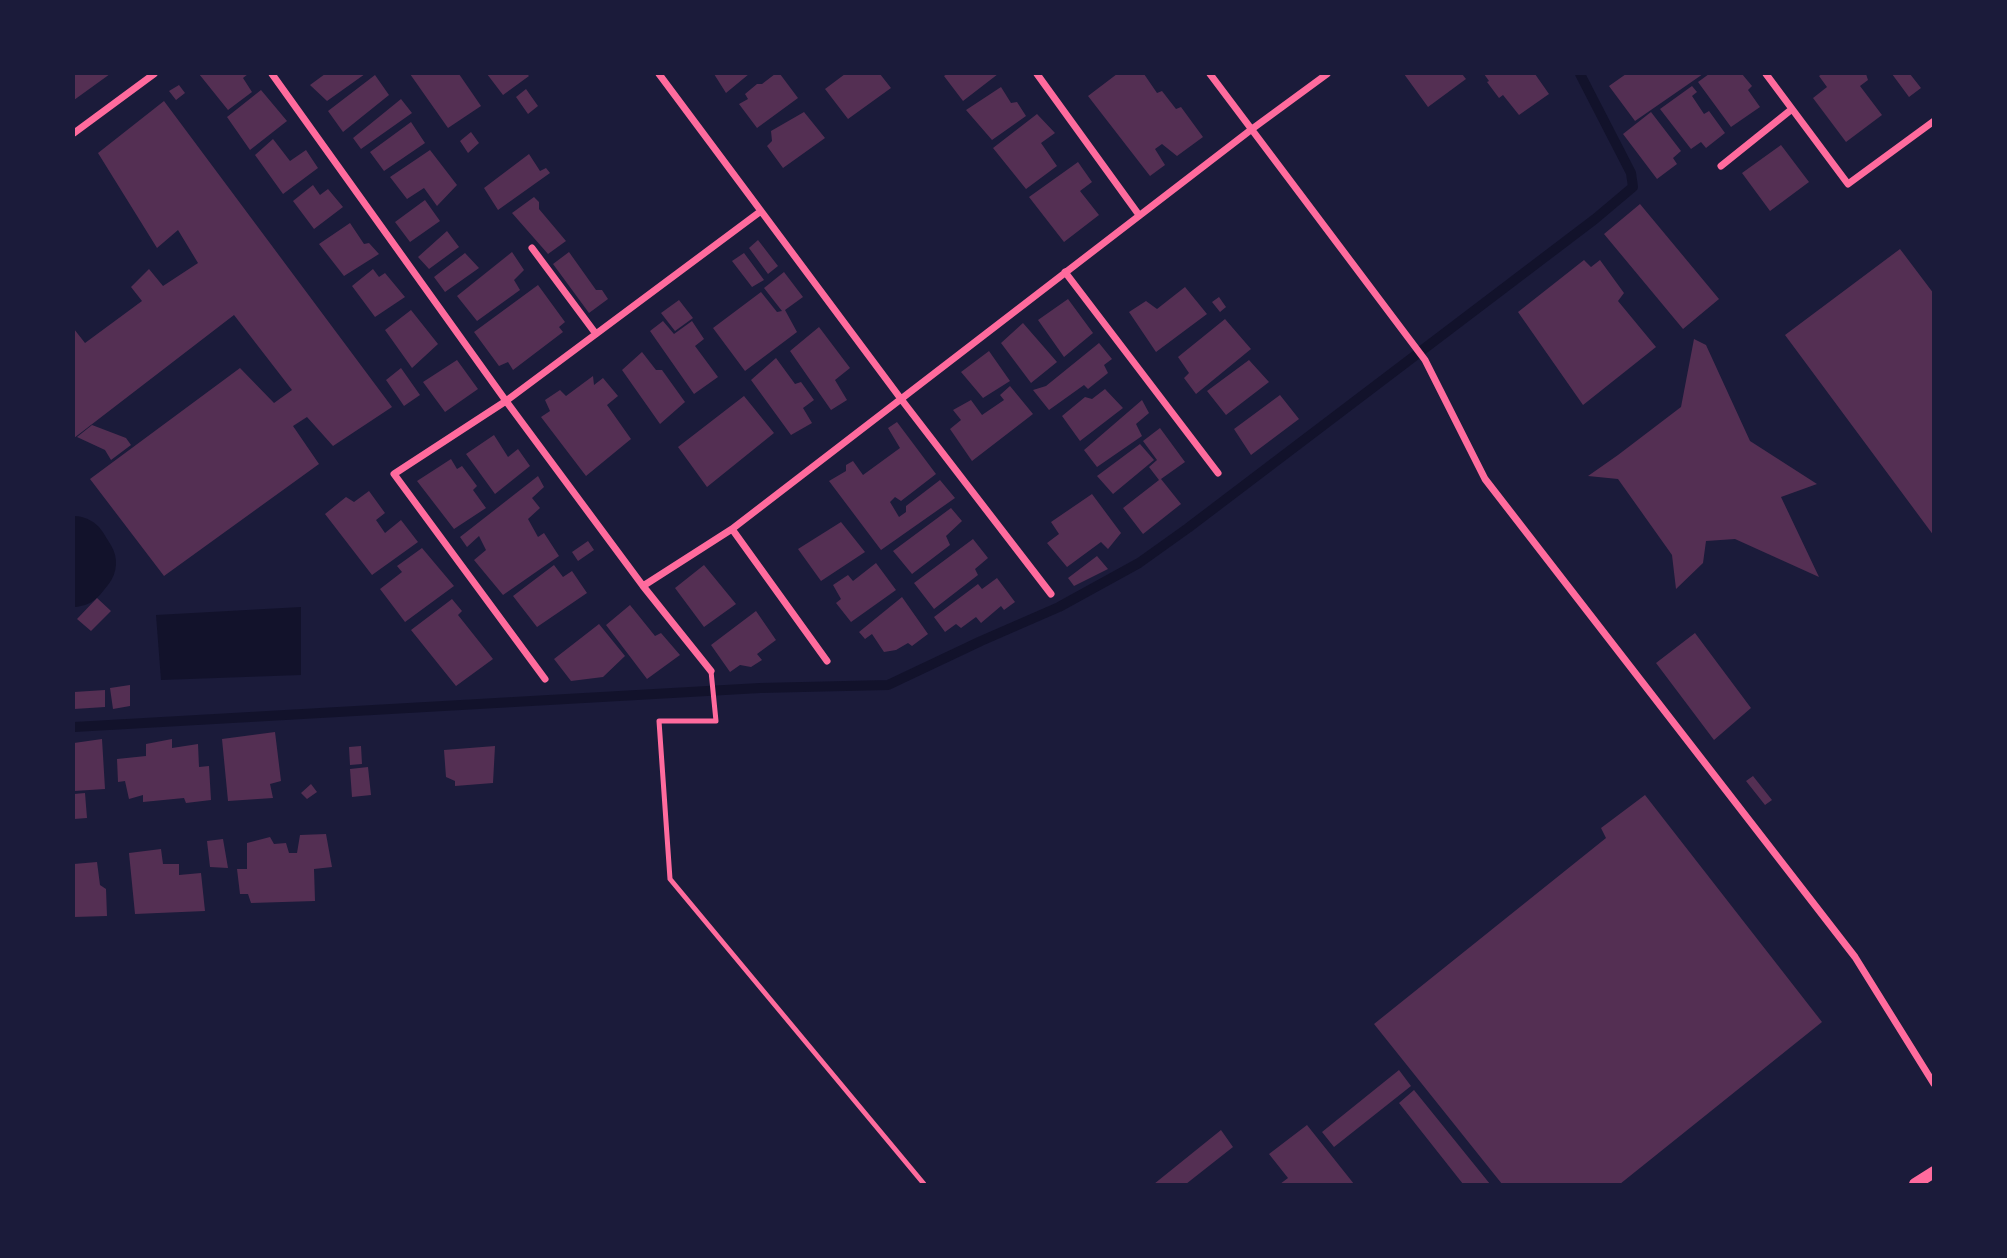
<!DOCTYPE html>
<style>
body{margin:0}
#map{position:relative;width:2007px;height:1258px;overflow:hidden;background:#1b1b3a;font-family:Barlow,sans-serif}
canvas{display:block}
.frame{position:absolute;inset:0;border:75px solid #1b1b3a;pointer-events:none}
</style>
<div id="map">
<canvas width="2007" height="1258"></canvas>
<div class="frame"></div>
</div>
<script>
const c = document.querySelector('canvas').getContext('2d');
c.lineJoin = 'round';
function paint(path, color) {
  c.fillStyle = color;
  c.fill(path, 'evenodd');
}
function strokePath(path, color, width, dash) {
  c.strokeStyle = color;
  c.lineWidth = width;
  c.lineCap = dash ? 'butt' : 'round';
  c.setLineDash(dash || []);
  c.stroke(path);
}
const water = new Path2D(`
 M301,607V675L161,680L156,615Z`);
const stream = new Path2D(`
 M74,727L760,688L888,685L981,641L1059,607L1139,563L1188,528L1595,219L1633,187L1631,173L1580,74`);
const river = new Path2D(`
 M74,550L82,563L74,573`);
const building = new Path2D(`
 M74,74H110L74,100Z
 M199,74H248L243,78L252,92L228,110Z
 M325,74H365L327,101L310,85Z
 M410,74H459L481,106L448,128Z
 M487,74H527L529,76L503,95Z
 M714,74H749L726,93Z
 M775,74H780L798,98L757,128L739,104L748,99L745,94L757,84H762Z
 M845,74H880L891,88L848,119L825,89Z
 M947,74H998L963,101L944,76Z
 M1117,74H1144L1157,93L1162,91L1176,109L1181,107L1203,137L1177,156L1162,144L1155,149L1165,165L1150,176L1088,96Z
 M1404,74H1462L1466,79L1428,107Z
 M1484,74H1535L1549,94L1519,115L1503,95L1499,98L1487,82L1489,81Z
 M1626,74H1703L1635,121L1609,86Z
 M1709,74H1742L1752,86L1748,90L1760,107L1731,127L1698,82Z
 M1822,74H1866L1868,80L1860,86L1882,115L1846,142L1813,98L1827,87L1819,76Z
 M1892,74H1910L1921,88L1909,97Z
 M375,75L389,95L343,132L328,111Z
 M179,85L185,93L176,100L169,91Z
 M1692,86L1697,92L1692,96L1704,114L1709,111L1725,133L1706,148L1701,142L1691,149L1660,109Z
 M1001,87L1011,103L1017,102L1026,116L992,140L966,110Z
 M526,89L538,106L528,114L516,97Z
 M261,90L287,121L250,150L227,117Z
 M401,99L412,113L361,149L353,138Z
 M164,101L392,407L333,446L307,417L293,426L319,464L164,576L90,479L240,368L274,403L292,390L234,315L74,438V329L85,343L142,301L131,287L149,269L163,286L198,263L178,230L157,248L98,153Z
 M804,112L825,138L783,168L767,146L772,141L771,131Z
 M1651,112L1681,151L1673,158L1677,164L1657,179L1623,134Z
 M1037,114L1055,133L1041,143L1057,166L1026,189L993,148Z
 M411,122L425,143L384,171L370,152Z
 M471,132L479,143L468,153L460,141Z
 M273,139L290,161L306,150L318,168L283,194L255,155Z
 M1781,145L1809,182L1770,211L1742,173Z
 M430,150L457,185L437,206L424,188L407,199L390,177Z
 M529,154L540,171L546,168L550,173L498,210L484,188Z
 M1078,162L1092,182L1080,191L1099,215L1064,242L1029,197Z
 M313,185L320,195L328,189L343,207L314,229L293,201Z
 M534,197L539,202V209L566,241L548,254L512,213Z
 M425,200L440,221L410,242L395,222Z
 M1640,204L1719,299L1683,329L1604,234Z
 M350,223L364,244L369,243L379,254L344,276L319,244Z
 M447,231L459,247L429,269L418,257Z
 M758,240L778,266L768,274L749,248Z
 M1900,249L1934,294V536L1785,335Z
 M512,252L524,270L514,280L520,290L477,321L457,296Z
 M569,252L596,290H602L608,299L589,313L553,264Z
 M465,253L479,268L445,292L434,277Z
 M744,253L764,280L752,287L732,261Z
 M1584,260L1591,267L1600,260L1624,293L1618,301L1656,347L1583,405L1518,312Z
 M373,269L379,277L385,273L405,297L375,317L352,286Z
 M784,272L803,297L785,310L797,332L745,371L713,328L761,292L777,312L782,311L764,288Z
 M538,285L565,322L559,327L563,332L513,370L508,362L499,366L474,332Z
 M1185,287L1207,314L1156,352L1129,312L1146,301L1157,309Z
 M1219,297L1226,307L1220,312L1212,302Z
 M1068,299L1093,333L1064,357L1038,320Z
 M679,300L693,318L675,331L661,313Z
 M411,310L438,344L412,368L385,330Z
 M1225,319L1251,349L1196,394L1184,378L1189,373L1178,357Z
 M663,321L674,334L692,321L704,339L695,346L718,377L694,394L650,331Z
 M1023,323L1057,362L1031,383L1001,343Z
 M819,327L850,368L835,380L847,400L831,410L790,351Z
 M1694,339L1706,345L1750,441L1817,484L1781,497L1819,577L1735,539L1706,541L1703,563L1676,589L1672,555L1618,479L1588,476L1618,455L1681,407Z
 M1099,343L1112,359L1104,365L1108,373L1088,389L1084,385L1049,410L1033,390L1046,386Z
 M989,351L1010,381L983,398L961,372Z
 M642,352L656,370H662L685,402L660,424L622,370Z
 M776,358L795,384L801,382L814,400L803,408L812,423L791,435L751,380Z
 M457,360L478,389L445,412L423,382Z
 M1249,360L1269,382L1226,415L1207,391Z
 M401,368L420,395L404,406L386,380Z
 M593,376L594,385L603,378L618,396L607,405L631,439L586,476L541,417L550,411L545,400L560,390L566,396Z
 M1010,386L1033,414L972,461L950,429L961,420L953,410L971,400L982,415L1004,400L1000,395Z
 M1105,389L1123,408L1080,441L1062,416L1085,397L1092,399Z
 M1280,395L1299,419L1251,455L1234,429Z
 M744,396L774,433L707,487L678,447Z
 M1142,400L1149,413L1136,424L1142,436L1097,467L1084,450Z
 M897,422L936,474L901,501L895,497L890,502L899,517L906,512V506L940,480L955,498L881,550L829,481L846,471V465L853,461L863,475L900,448L888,428Z
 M92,425L126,438L131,445L111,460L105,450L77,437Z
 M1160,428L1185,462L1161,479L1181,504L1143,534L1123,508L1159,480L1149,467L1157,460L1143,441Z
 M494,435L508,457L518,449L530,466L495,494L466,454Z
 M1140,444L1154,460L1113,494L1097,476Z
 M451,459L457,469L462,466L477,486L473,490L486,508L454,529L417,481Z
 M538,476L544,487L532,498L540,508L528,519L538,537L544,533L559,556L503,595L474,560L486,550L479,536L467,547L460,537Z
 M369,491L385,513L376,520L385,533L401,520L418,542L372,575L325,514L346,497L354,502Z
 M1092,494L1121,533L1108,549L1101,542L1067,567L1047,543L1059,534L1051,522Z
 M951,508L962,521L946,536L950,545L912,574L893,551Z
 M841,522L865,552L821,581L798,549Z
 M973,539L988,558L975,569L978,575L934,609L914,583Z
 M588,541L594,550L578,561L572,552Z
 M422,548L454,586L405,622L380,589L402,572L397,566Z
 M1097,556L1108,569L1074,586L1068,578Z
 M876,563L896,590L851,622L836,603L841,599L833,585L848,575L853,581Z
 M554,565L563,577L572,571L587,593L537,627L513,596Z
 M704,565L736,604L704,627L675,588Z
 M997,578L1015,602L1004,610L1001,606L981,623L976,617L961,628L956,624L945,632L934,617L978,584L982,589Z
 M902,597L928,634L912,646L908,643L896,650L884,652L872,634L865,639L859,632Z
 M97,598L111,611L91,631L77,619Z
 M452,599L462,611L458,615L493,659L456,686L411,630Z
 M630,605L655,636L661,633L680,655L647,679L606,625Z
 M756,611L776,640L757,654L762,660L751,667L740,665L730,672L711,645Z
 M599,624L625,656L603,677L571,681L554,659Z
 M1695,633L1751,708L1714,740L1656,663Z
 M130,685V706L113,709L110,688Z
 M105,690V707L74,709V692Z
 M275,732L281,781L270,784L273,798L228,801L222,739Z
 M102,739L105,789L74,791V743Z
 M172,739V748L198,744L199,767L209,766L211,800L186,803L184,798L143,802V795L129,799L125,781L118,782L117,759L146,756V744Z
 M361,746L362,764L350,765L349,747Z
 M495,746L493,783L455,786V781L446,777L444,750Z
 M368,767L371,795L352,797L350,769Z
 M1753,776L1772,800L1765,805L1746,781Z
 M311,784L317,792L307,799L301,793Z
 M85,793L87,818L74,819V794Z
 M1645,795L1822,1022L1620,1184H1502L1374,1024L1606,838L1601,828Z
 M326,834L332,867L314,869L315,901L251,903L248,894H240L237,869H247V843L270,837L274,844L286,843L289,853H297L300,835Z
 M223,839L228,868L210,867L207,841Z
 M161,849L163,864H179V875L201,873L205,911L135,914L129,853Z
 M97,862L100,885L106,889L107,916L74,917V864Z
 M1399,1070L1411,1086L1334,1147L1322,1132Z
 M1414,1090L1490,1184H1463L1399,1103Z
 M1307,1125L1354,1184H1280L1288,1178L1269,1154Z
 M1221,1130L1233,1147L1186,1184H1154Z`);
const service = new Path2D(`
 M711,671L716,721H659L670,879L924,1184`);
const minor = new Path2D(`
 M272,74L506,401L643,586L732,529L1252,129L1327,74
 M659,74L901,399L1051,594
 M1037,74L1139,215
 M1210,74L1425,360L1485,479L1855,957L1934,1084
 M1766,74L1848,184L1934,121
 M74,133L154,74
 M1721,166L1792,109
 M532,248L596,334
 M1065,272L1218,473
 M732,529L827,661
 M643,586L711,671
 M545,679L394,474L506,401L761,211`);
const tertiary = new Path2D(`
 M1915,1184L1934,1172`);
paint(water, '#12122b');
strokePath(stream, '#12122b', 10);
strokePath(river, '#12122b', 68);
paint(building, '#542f53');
strokePath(service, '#ff6b9d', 5);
strokePath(minor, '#ff6b9d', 7);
strokePath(tertiary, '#ff6b9d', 12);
</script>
